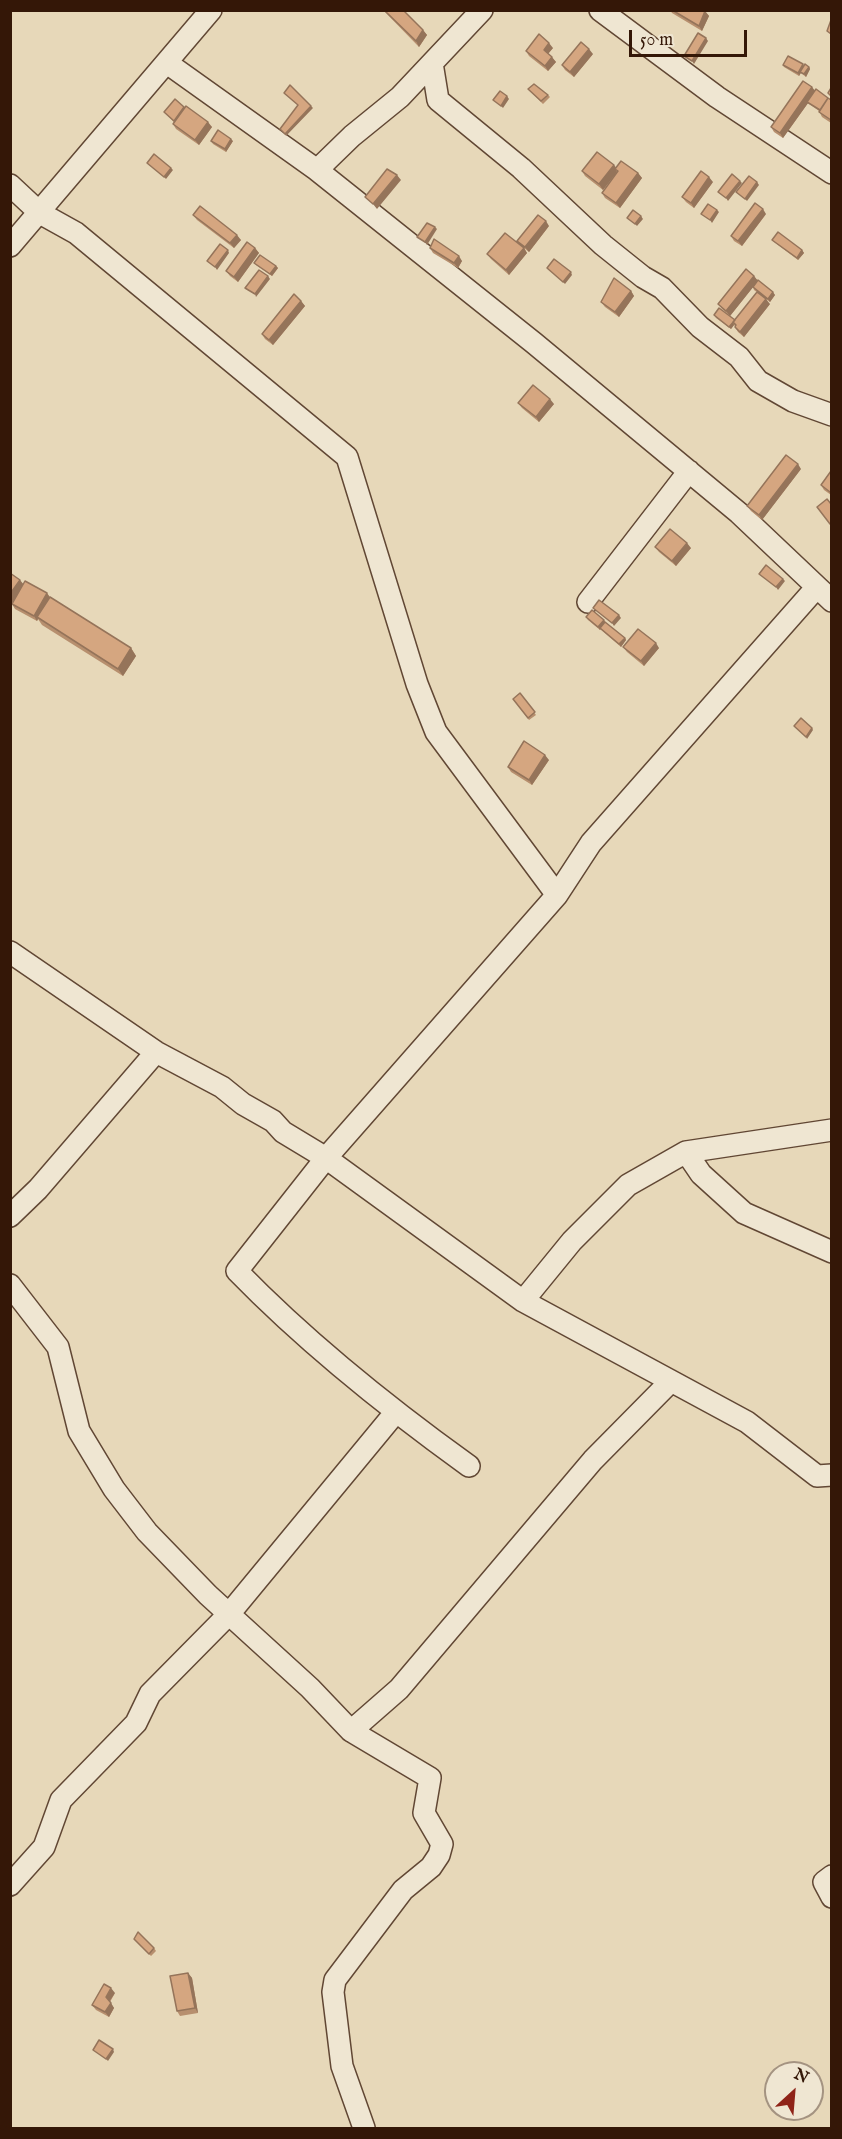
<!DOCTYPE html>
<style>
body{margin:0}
#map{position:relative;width:842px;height:2139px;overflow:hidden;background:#e7d8b9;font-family:"IM FELL English",serif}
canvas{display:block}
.frame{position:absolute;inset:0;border:12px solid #341707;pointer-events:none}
.north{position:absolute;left:764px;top:2061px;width:60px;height:60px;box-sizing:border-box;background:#efe6d2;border:2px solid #a49381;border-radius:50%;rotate:26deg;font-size:16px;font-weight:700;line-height:24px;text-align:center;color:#341707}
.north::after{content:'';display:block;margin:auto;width:21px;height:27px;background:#8f2418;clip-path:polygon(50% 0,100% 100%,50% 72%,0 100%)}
.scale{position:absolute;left:629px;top:30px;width:118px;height:27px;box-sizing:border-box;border:3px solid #341707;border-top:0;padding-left:8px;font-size:18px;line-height:21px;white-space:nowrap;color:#341707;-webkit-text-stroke:4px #efe6d2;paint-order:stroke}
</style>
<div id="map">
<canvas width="842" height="2139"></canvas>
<div class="frame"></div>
<div class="north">N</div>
<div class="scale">50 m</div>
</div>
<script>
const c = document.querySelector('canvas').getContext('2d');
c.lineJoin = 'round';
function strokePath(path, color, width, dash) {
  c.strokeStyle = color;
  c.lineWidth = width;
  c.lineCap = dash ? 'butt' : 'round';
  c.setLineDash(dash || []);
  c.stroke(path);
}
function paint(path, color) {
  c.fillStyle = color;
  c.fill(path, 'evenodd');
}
const minor = new Path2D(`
 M600,10L717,97L832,173
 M167,63L317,170L534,343L739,513L832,601
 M432,63L438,100L521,168L603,245L643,277L662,288L700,327L739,357L758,381L793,401L832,415
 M317,170L352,136L400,97L482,10
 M10,185L40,213L76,233L347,457L417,684L436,732L557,895
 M10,246L211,10
 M588,602L689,471
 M10,952L156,1052L222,1087L243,1104L273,1121L283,1132L326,1158L523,1301L747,1422L817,1476L832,1475
 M686,1152L701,1174L744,1213L832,1252
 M10,1216L38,1189L156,1052
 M10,1285L58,1347L79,1431L114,1489L147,1532L208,1595L310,1688L351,1731L399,1689L593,1460L671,1381
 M523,1301L572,1241L628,1185L686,1152L832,1130
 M469,1466C387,1407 308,1344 237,1271L326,1158L557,895L591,843L816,588
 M351,1731L430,1778L424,1813L442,1844L439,1855L431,1867L403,1890L335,1980L333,1992L342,2066L364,2128
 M832,1876L824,1882L832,1897
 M10,1885L44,1847L61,1800L136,1723L150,1694L229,1614L395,1413`);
const wall = new Path2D(`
 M383,10H403L423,30L427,35L419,47Z
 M670,10H704L709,16L702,31L672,13Z
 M553,48L548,54L556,62L548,71L529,56L526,51Z
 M593,54L574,77L565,70L562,65Z
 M783,65L804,66L809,67L810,69L806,77L801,73L799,76L784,67Z
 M528,89L548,95L550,97L543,104Z
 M815,91L828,98L831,100V123L822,117L819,111L808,103L783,138L774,132L771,127Z
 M184,107L212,127L199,145L176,129L173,124L174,122L164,112Z
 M211,141H233L226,152L213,144Z
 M616,168L638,173L642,178L620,208L605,198L602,193L617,172L603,190L585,176L582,171Z
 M713,182L694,208L686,202L682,197Z
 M766,214L742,246L734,241L731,236Z
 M193,215L241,240L234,248L197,220Z
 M549,226L529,252L524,248L527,253L509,275L491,259L487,254L520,245L517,241Z
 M772,240L802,250L804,253L798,260L774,242Z
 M255,248L259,253L238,282L230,276L226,271Z
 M430,248L462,261L458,268L433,253Z
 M254,263L276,266L278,268L272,276L256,265Z
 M754,276L757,280L775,295L770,302L754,290L753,287L730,316L722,309L718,304Z
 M631,291L634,296L619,317L605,307L601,302Z
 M301,301L305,306L273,345L265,339L262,334Z
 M770,304L744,337L738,332L735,327V326L734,325L731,329L716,318L714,315L735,320Z
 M518,403L554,404L539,422L522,408Z
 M801,469L762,520L751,511L747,506Z
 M831,471V495L824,490L821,485Z
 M655,547L691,548L676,566L659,552Z
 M10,573L23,584L47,593L50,597L131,648L136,656L123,676L42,625L38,619L37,621L15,609L12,604L16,596L12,603L10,602Z
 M586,617L605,622L625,638L626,640L621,647L600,629V630L588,620Z
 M623,647L659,648L644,666L627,652Z
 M520,693L536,715L529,720L513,699Z
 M549,760L532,785L511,772L508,767Z
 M134,1939L154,1948L156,1951L151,1956Z
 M188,1973L192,1978L198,2013L180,2016L177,2011Z
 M115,1993L110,2002L114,2008L109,2017L96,2010L92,2005Z`);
const shadedWall = new Path2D(`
 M705,11L709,16L702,31L699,26Z
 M423,30L427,35L419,47L416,41Z
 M706,38L708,41L694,64L692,61Z
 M549,43L553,48L547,55L544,50Z
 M589,49L593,54L574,77L570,72Z
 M552,57L556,62L548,71L545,66Z
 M803,64L804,67L799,76L798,73Z
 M809,67L810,69L806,77L804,74Z
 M812,87L816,92L783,138L780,133Z
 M507,96L509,99L503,108L501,106Z
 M311,106L313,108L286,136L285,134Z
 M208,122L212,127L199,145L195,140Z
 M231,139L233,141L226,152L225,149Z
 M614,165L618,170L615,169L617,172L603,190L599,184Z
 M171,168L173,170L166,179L164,177Z
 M638,173L642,178L620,208L616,203Z
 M397,175L401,180L377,209L373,204Z
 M709,177L713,182L694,208L691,203Z
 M740,181L742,183L728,201L726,198Z
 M757,182L759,185L747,201L745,199Z
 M763,209L766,214L742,246L738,241Z
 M717,210L719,212L712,223L710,220Z
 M641,216L643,219L637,226L635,224Z
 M546,221L549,226L529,252L525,247Z
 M435,227L437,229L427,245L425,242Z
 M237,235L241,240L234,248L230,243Z
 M255,248L259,253L238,282L234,277Z
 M524,248L527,253L509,275L506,270Z
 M228,250L229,253L217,270L215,267Z
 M802,250L804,253L798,260L797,258Z
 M459,256L462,261L458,268L454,263Z
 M276,266L278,268L272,276L270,274Z
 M571,272L572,275L565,284L563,282Z
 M268,276L270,279L256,297L255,294Z
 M754,276L758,281L730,316L726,311Z
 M631,291L634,296L619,317L615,312Z
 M773,292L775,295L770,302L768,299Z
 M766,299L770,304L744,337L740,332Z
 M301,301L305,306L273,345L269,340Z
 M735,320L733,322L734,325L731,329L729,327Z
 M550,399L554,404L539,422L536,417Z
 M798,464L801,469L762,520L759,515Z
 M687,543L691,548L676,566L672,561Z
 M783,579L785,581L778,590L776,587Z
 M20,580L24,585L12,603L10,601V594Z
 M47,593L50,598L37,617L38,619L37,621L34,616Z
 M619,615L621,618L614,626L612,623Z
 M604,620L606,623L600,630L598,627Z
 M625,638L626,640L621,647L619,644Z
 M656,643L659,648L644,666L641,661Z
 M131,648L136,656L123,676L118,669Z
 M812,728L813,730L807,739L806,737Z
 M545,755L549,760L532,785L529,780Z
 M188,1973L192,1978L198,2013L195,2008Z
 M111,1988L115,1993L109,2002L106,1997Z
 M111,2003L114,2008L109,2017L105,2012Z
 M113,2049L114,2052L108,2061L106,2059Z`);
const building = new Path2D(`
 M384,10H403L423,30L416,41Z
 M672,10H704L705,11L699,26Z
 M831,20V34L827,31Z
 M698,33L706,38L692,61L684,56Z
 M539,34L549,43L544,50L552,57L545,66L526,51Z
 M581,42L589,49L570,72L562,65Z
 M788,56L803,64L798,73L783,65Z
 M805,64L809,67L804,74L800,72Z
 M803,81L812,87L780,133L771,127Z
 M534,84L548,95L541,101L528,89Z
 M290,85L311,106L285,134L280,129L298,105L284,93Z
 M831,88V96L828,93Z
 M816,89L828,98L820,110L807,102Z
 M500,91L507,96L501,106L493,100Z
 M828,98L831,100V120L819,112Z
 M175,99L184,107L174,121L164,112Z
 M186,106L208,122L195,140L173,124Z
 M218,130L231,139L225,149L211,141Z
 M597,152L614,165L599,184L582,171Z
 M154,154L171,168L164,177L147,163Z
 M621,161L638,173L616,203L602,193L618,171L615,169Z
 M387,169L397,175L373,204L365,197Z
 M701,171L709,177L691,203L682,197Z
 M732,174L740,181L726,198L718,192Z
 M749,176L757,182L745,199L736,192Z
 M755,203L763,209L738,241L731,236Z
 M708,204L717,210L710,220L701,214Z
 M200,206L237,235L230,243L193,215Z
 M633,210L641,216L635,224L627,218Z
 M538,215L546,221L525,247L517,241Z
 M427,223L435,227L425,242L417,237Z
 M778,232L802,250L797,258L772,240Z
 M505,233L524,248L506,270L487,254Z
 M434,239L459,256L454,263L430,248Z
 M247,242L255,248L234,277L226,271Z
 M220,244L228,250L215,267L207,261Z
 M260,255L276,266L270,274L254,263Z
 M554,259L571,272L563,282L547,268Z
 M746,269L754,276L726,311L718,304Z
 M259,270L268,276L255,294L245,288Z
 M614,278L631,291L615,312L601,302Z
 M758,280L773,292L768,299L753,287Z
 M757,292L766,299L740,332L735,327L736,325L733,322Z
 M294,294L301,301L269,340L262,334Z
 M719,308L735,320L729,327L714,315Z
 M533,385L550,399L536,417L518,403Z
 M786,455L798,464L759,515L747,506Z
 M831,471V491L830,492L821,485Z
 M827,499L831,504V523L830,524L817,507Z
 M670,529L687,543L672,561L655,547Z
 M766,565L783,579L776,587L759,574Z
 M10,573L20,580L10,594Z
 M25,581L47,593L34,616L12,604Z
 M50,597L131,648L118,669L37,617Z
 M599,600L619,615L612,623L593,608Z
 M592,610L604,620L598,627L586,617Z
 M605,622L625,638L619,644L600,628Z
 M638,629L656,643L641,661L623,647Z
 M520,693L535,712L528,718L513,699Z
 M801,718L812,728L806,737L794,726Z
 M524,741L545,755L529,780L508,767Z
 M138,1932L154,1948L149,1954L134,1939Z
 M188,1973L195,2008L177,2011L170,1976Z
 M104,1984L111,1988L106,1997L111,2003L105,2012L92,2005Z
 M99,2040L113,2049L106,2059L93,2050Z`);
strokePath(minor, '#614734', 24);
strokePath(minor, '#efe6d2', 21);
paint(wall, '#b78f6e');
paint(shadedWall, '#95745a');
paint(building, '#d5a680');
strokePath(building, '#95745a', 1.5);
</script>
